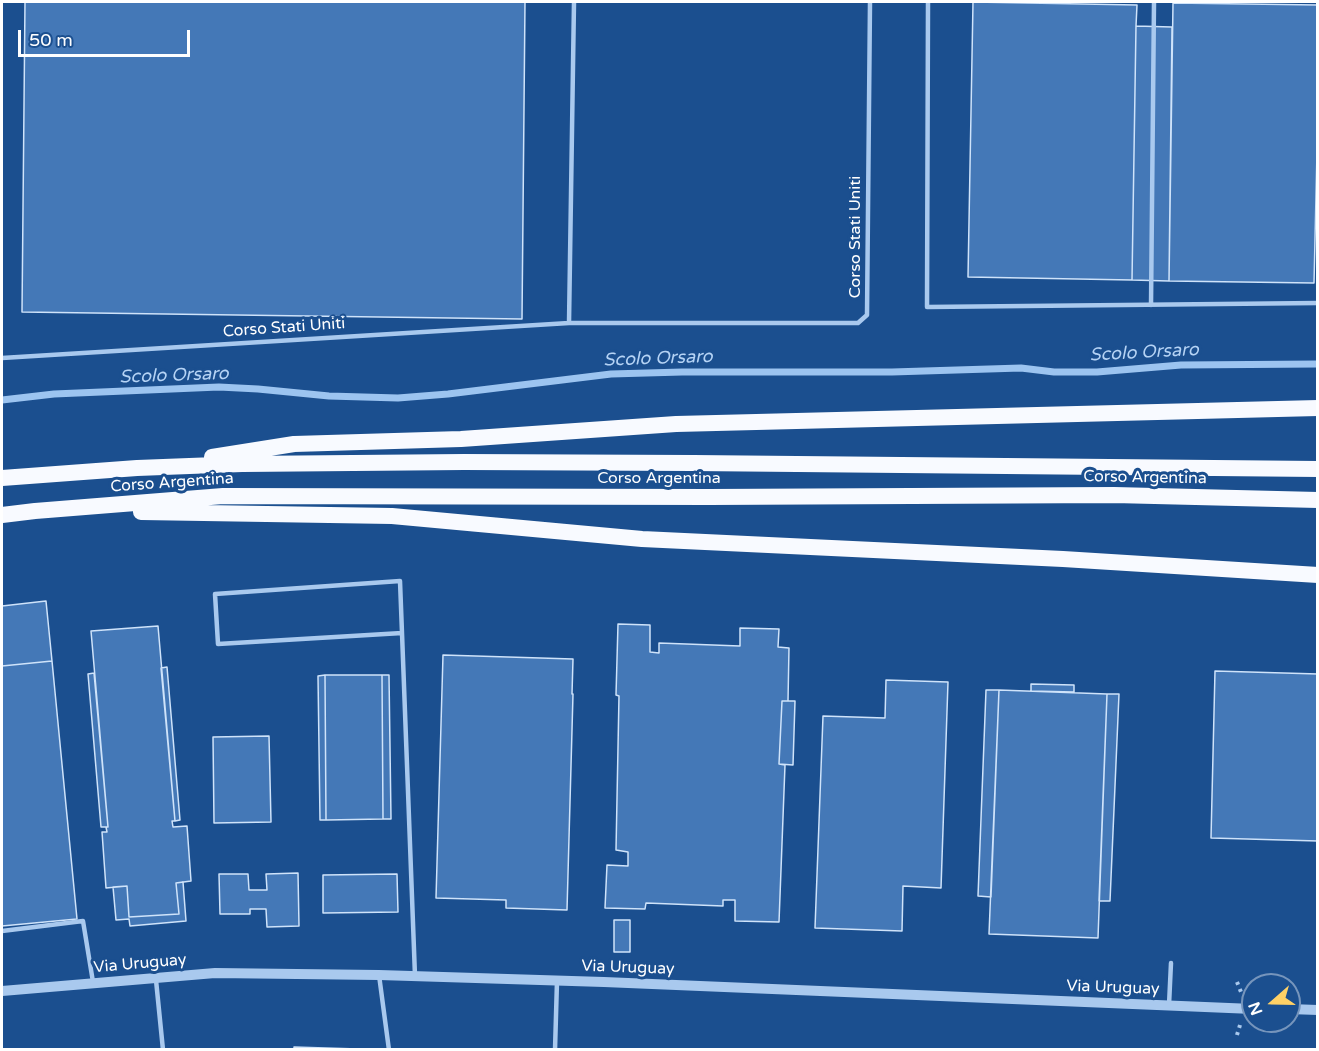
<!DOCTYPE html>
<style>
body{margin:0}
#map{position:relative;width:1319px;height:1051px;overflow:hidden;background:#1b4f8f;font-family:"Varela Round",sans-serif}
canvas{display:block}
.frame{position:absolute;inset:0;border:3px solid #fff;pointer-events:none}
.north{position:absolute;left:1241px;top:973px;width:60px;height:60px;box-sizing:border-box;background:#1b4f8f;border:2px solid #7695bc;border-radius:50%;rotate:250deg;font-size:16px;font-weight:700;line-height:24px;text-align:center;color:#fff}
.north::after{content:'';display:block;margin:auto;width:21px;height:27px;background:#ffd166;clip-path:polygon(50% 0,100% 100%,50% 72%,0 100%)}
.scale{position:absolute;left:18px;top:30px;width:172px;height:27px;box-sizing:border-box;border:3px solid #fff;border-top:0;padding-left:8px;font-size:18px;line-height:21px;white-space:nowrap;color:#fff;-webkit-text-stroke:4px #1b4f8f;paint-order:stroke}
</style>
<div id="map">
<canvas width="1319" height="1051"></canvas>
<div class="frame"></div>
<div class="north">N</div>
<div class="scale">50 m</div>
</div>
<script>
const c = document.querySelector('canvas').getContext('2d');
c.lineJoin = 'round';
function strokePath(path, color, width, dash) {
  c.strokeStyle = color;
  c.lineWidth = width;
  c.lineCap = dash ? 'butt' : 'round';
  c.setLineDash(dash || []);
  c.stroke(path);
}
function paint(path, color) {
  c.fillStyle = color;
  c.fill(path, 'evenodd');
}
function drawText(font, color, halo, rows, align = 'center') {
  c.font = font + ' "Varela Round",sans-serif';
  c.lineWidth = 6;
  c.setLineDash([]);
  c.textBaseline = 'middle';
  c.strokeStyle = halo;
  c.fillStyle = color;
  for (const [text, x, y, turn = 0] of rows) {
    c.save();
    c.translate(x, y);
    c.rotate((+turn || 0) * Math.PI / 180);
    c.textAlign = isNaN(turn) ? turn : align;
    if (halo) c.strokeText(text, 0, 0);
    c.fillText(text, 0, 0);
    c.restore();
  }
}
const stream = new Path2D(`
 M2,400L54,394L219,387L258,389L329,396L398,398L448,394L611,374L682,372H892L1021,368L1054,372H1097L1181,365L1318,364`);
const building = new Path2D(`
 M25,2H525L522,319L22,312Z
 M973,2L1137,5L1136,26L1132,280L968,277Z
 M1173,3L1318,5V108L1314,283L1169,281Z
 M1136,26L1172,27L1169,281L1132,280Z
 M46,601L52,661L2,666V606Z
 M618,624L650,625V652L659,653V643L740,646V628L779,629L778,647L789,648L788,701H782L779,764L785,765L779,922L735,921V900H723V906L646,903L645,909L605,908L607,865L628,866V852L616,850L619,696L616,695Z
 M158,626L175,821H172L173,827L187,826L191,881L176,883L179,914L129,917L127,886L106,888L102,832H107L106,827H108L91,631Z
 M443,655L573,659L572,694H573L567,910L506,908V900L436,898Z
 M52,661L77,919L2,926V666Z
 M167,667L180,820L175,821L161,668Z
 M1215,671L1318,674V841L1211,838Z
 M94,673L108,827H101L88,674Z
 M325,675L326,820H320L318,676Z
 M325,675H382L383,819L326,820Z
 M382,675H389L391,819H383Z
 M886,680L948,682L941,888L903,886L902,931L815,928L823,716L885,718Z
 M1031,684L1074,685V692L1031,691Z
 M986,690H999L991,897L978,896Z
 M999,690L1107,694L1098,938L989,934Z
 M1107,694H1119L1110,901H1099Z
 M782,701H795L793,765L779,764Z
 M269,736L271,822L214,823L213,737Z
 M298,873L299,926L267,927L266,909H250V914H220L219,874H248L249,890H267L266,874Z
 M397,874L398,912L323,913V875Z
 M183,882L186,921L130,926L129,919L116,920L113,887L127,886L129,917L179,914L176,883Z
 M614,920H630V952H614Z
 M294,1047L358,1049V1050H294Z`);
const path = new Path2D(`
 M1237,982L1241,992
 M1237,1035L1240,1025`);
const service = new Path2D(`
 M928,2L927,307L1318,303
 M1151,305L1154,2
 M569,323L574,2
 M2,358L569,323H858L867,315L870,2
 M402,633L218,644L215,594L400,581L402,633L415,976
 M2,931L83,921L93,982
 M379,975L389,1050
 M156,980L163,1050
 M1169,1005L1171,963
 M555,1050L557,981`);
const tertiary = new Path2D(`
 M2,991L215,973L379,975L604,982L1253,1009
 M1289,1009L1318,1010`);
const trunk = new Path2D(`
 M212,457L294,444L461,439L676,424L1318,408
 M2,478L137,468L242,464L464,462L693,463L1318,469
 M141,512L392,516L642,539L1063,559L1318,575
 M2,515L35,511L223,496L709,497L1114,495L1318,500`);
const streetNames = [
 ["Corso Stati Uniti",856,237,-90],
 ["Corso Stati Uniti",284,328,-4],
 ["Corso Argentina",1145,478,1],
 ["Corso Argentina",659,479],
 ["Corso Argentina",172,483,-4],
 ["Via Uruguay",140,964,-5],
 ["Via Uruguay",628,968,2],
 ["Via Uruguay",1113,988,2]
];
const waterNames = [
 ["Scolo Orsaro",1144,353,-3],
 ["Scolo Orsaro",658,359,-2],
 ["Scolo Orsaro",174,376,-2]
];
strokePath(stream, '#9cc4f0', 7);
paint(building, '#4478b7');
strokePath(building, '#cfe3fa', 1.5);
strokePath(path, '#a9c9ee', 4, [3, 4.5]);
strokePath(service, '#a9c9ee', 4.5);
strokePath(tertiary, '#a9c9ee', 10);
strokePath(trunk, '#f8faff', 16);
drawText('16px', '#fff', '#1b4f8f', streetNames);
drawText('italic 18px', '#b5d3f5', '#1b4f8f', waterNames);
</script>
